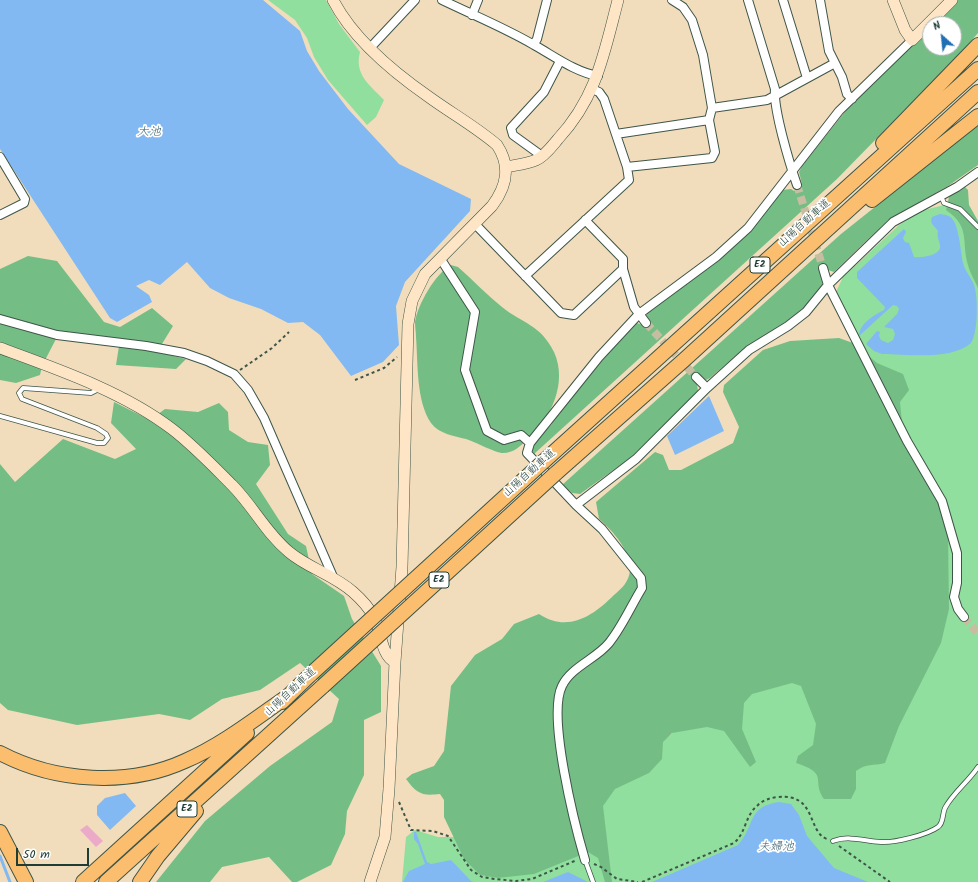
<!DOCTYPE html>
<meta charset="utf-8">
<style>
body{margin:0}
#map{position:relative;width:978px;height:882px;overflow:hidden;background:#f1ddbc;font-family:Kalam,sans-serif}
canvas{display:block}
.north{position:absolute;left:922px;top:16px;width:40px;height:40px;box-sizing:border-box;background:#fff;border:1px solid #a5b1ae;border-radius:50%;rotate:333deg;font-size:11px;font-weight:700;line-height:16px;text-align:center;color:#1f3d34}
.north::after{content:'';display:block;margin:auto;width:14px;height:18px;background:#1f6fb2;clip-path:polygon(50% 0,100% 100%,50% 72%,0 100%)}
.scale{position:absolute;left:16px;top:848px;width:73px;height:18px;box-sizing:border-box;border:2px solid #1f3d34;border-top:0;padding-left:5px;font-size:12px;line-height:14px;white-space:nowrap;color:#1f3d34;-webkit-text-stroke:3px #fff;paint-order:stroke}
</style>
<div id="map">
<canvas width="978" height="882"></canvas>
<div class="north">N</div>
<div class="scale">50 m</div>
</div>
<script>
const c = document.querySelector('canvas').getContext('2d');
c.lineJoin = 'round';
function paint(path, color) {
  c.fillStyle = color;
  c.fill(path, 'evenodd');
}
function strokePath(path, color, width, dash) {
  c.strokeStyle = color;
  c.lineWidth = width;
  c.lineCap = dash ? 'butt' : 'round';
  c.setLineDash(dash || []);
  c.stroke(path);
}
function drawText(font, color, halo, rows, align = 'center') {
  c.font = font + ' Kalam,"Klee One",sans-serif';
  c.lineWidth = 3.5;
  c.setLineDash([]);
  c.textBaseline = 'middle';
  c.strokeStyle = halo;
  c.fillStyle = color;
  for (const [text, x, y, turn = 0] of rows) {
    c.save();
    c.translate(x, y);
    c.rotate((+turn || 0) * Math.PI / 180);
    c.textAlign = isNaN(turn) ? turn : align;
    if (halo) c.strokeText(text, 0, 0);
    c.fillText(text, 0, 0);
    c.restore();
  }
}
const green = new Path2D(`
 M268,0H326L339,24L360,52C354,75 370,85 384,100L376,117L367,125L328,80L314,57L307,38L295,20Z
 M944,205L964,213L978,228V882H402L406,837L415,830L438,837H454L573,820L938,500L836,292L843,277L899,225L920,211Z`);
const forest = new Path2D(`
 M958,0H978V33L962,51L837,179L534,454L532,449L534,443L551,425L565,405L633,324L637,323L643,325L648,311L713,265L749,232L782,190L791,189L794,191L802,184L799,172L802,166L848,108L930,28V48H954V24H934Z
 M978,125V165L948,186L888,220L834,272L828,270L826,265L819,267L823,286C805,314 773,329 746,348C733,357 722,368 710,378L706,380L702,378L697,384L698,391L629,459L580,494L572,493L562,485L841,234Z
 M964,186L968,190L969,205L978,221V288C975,281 970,273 968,265C961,241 971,227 946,210L949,197Z
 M28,256L57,261L104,322L120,327L152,308L173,326L157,352L186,359L176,369L116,365L119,346L56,339L42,366L40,375L16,383L0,380V269Z
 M451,265L458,267C473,280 487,295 502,307C523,324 540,324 554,352C568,383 551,418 528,439C520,446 514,453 503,453C495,453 476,442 466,439C454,436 439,434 431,423C416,401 418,363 416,337C416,333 415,327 415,322C418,304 435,274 451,265Z
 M839,338L853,343L877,363L903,374L909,390L900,402L902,423L916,454L942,496L948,532L949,609L941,643L899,726L885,763C873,766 867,763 856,771V789L851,799H824C811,780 830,774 796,763L798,756L813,745L816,724L801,686L792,683L752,694L744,703L742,729L756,762L750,767L724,731L707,727L672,733L663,742L662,759L649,773L615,789L603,806L612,882H605L598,858L588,852L534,874L498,878L480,875L464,859L444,817V800L440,794C422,796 417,794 406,779L412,774L434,766L444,751L451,686L475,655L502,639L514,624L539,614C568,633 593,616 614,595C622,588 629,582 630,570C630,550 613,531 599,519L596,502L655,452L663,455L669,470H681L733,443L739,427L723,392L724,385L763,350L790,341Z
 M114,402L150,420L165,409L198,412L219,403L228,412L229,430L248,442L268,445L270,465L256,484L288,534L306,546L312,574L344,596L352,619L381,666V712L364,720V775L347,811L345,834L331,865L297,882H292L269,857L222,867L210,882H156L205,821L270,766L332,722L339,699L300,663L260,690L222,699L190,720L159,714L77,725L8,710L0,703V464L15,482L63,439L115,459L136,449L111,423Z`);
const water = new Path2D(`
 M0,0H263L300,31L307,51L319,71L348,109L399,164L471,199L470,211L405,282L396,306L399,345L383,362L351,376L320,335L303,322L288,323L261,309L229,298L210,288L187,262L160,285L149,280L136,286L149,295L152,302L117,322L110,318L0,149Z
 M940,214C945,215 950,215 953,220C959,227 961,254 963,263C965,272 973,279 975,288C978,302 978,332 971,343C950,361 908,354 882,354L874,351L866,344L877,331L880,332L879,336L881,340L888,343L893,340L895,334L893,329L884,327L897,314L899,309L897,306L893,305L859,336C859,324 874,315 884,310L885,307L857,278V272L904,229L906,232L903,238L905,242L909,243L914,257C920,258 938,256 940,248C941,242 936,239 938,231C935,226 929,224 932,217Z
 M709,396L724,431L675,455L667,436Z
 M125,793L136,806L110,830L97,815V806L105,798Z
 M779,802L791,804L799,815L807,836L834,868L868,882H652L738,845C756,825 746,807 779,802Z
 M414,832H416L427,862L431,864L451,860L471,881L474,882H403L409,871L425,864L418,844L414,839Z
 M568,872L588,882H543Z`);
const stream = new Path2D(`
 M0,856L10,882`);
const building = new Path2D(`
 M87,825L103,841L96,847L80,830Z`);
const streetTunnel = new Path2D(`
 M797,185L823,268
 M646,323L696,377
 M964,617L978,634`);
const path = new Path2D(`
 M240,370L272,348L289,332
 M355,380L384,368L397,357
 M399,802L411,830L433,831L448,836L471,870L482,877L494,879L516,881L532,879L577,860
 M839,846L890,882
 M594,864L601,867L617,879L638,882
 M642,882L734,843C746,833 745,815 758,805C763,800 770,798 778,797C817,793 807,832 827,839`);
const lane = new Path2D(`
 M941,196L944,203L960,209L978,227
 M0,416L97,443H104L108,438L106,434L97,428L22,399L19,393L23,388L91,393L99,389
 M833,841C849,835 864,841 881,842C894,843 927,835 938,827C944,823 942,814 945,808C953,793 968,782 978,767
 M585,860L593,882`);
const street = new Path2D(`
 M442,0C473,15 505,28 534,45C554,56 575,72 598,76
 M748,0L775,89C773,109 790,165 797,185
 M783,0L807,78
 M820,0L829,51L842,77L847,94L852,99
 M472,15L478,0
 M534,44L537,39L547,0
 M370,48L415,0
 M712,108L767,100L835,63
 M616,134L709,120L712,108L703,55L692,20L683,7L672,0
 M542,156L513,135L511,128L544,92L560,61
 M0,157L25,199L24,203L0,215
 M627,167L712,158L715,152L709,120
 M475,224L561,313L574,315L623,269V259L585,220
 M440,258L475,312L465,370L487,431L504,440L521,435L530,443
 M823,268L828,285L907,441L942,501L957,553V583L954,597L958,609L964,617
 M623,269L634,307L646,323
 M525,276L629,180L627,167L604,99L599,92L592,89
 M0,319L57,335L146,346L184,353L207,361L234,374L248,390L264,418L334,579
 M696,377L707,388
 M576,505L636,459L707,388L749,350L788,326L806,312L828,285L893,222L957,187L978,172
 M585,860C575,826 547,716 562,686C571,667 596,659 609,643C622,627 631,606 642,588L641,578L602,529L576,505L527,453L530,443L599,357L639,314L716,257L748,228L839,111L912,40`);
const secondary = new Path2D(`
 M333,0C353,39 393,72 429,97C451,113 476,127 497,145C511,166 507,186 492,206L425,274L412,301L408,324L402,567L395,662L389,789L385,837L370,882
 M893,0L905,30L912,40L952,0
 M506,167C515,165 527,164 536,160C545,156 552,146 558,139C597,97 604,53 618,0
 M0,348C57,369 124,392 172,429C193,445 213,466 232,485C253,506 266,533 289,552C308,568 334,575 353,592C361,599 369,608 374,617C381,630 381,656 395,662`);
const highway = new Path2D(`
 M883,143L978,45
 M872,200L978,116
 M543,462L978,69
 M555,474L684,360L978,92
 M282,702L311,674
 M0,753C55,782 128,787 185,761C222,745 255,719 288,696
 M0,832L26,882
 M83,882L247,733
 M106,882L323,686
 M140,882L158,856L196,811`);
const highwayBridge = new Path2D(`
 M311,674L543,462
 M323,686L555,474`);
const shields = [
 [760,265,20],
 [439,580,20],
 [187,809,20]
];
const shieldNames = [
 ["E2",760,265],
 ["E2",439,580],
 ["E2",187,809]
];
const streetNames = [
 ["山陽自動車道",805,224,-42],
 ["山陽自動車道",530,474,-42],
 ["山陽自動車道",291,693,-43]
];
const waterNames = [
 ["大池",149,133],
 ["夫婦池",776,848]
];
paint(green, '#90df9e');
paint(forest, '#74be85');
paint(water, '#83b9f2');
strokePath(stream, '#83b9f2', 3);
paint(building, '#ebabc8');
strokePath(streetTunnel, '#c7bda1', 8, [8, 4]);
strokePath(lane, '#3e5548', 5.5);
strokePath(street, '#3e5548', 10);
strokePath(secondary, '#3e5548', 12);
strokePath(highway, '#3e5548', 16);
strokePath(path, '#3e5548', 2, [3, 3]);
strokePath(lane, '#fff', 4);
strokePath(street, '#fff', 8);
strokePath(secondary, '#fde5c5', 11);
strokePath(highway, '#fbbd6e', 14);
strokePath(highwayBridge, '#3e5548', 16, []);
strokePath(highwayBridge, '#fbbd6e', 14);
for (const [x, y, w] of shields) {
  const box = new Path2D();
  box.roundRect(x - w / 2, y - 8, w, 16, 3);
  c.fillStyle = '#fff';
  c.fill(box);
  strokePath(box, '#1f3d34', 1);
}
drawText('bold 10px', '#1f3d34', null, shieldNames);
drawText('11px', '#1f3d34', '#fff', streetNames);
drawText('italic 12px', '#3d626d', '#fff', waterNames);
</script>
